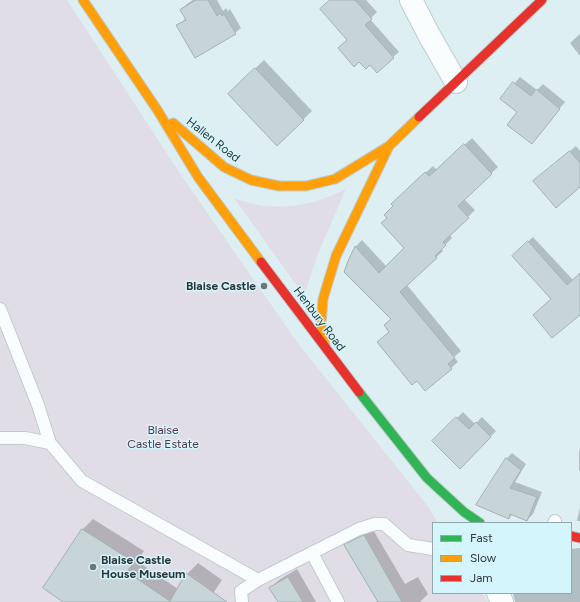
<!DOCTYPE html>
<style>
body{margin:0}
#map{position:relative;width:580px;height:602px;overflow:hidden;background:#deeff3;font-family:Figtree,sans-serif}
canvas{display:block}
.legend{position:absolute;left:432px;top:522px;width:140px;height:72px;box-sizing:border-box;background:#d5f5fc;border:1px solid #91a9ae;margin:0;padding:5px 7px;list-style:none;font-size:12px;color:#2b373a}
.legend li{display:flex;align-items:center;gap:8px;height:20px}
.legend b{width:20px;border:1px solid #91a9ae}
</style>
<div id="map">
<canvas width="580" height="602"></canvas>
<ul class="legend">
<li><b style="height:5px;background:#30b455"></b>Fast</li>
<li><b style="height:5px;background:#ff9f0a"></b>Slow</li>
<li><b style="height:5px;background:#e5322d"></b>Jam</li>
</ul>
</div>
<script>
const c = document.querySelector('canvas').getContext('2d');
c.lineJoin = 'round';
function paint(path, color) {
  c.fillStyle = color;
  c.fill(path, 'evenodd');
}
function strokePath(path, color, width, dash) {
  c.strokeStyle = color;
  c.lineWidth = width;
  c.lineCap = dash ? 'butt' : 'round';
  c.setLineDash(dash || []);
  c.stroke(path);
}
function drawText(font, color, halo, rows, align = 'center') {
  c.font = font + ' Figtree,sans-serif';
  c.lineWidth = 3;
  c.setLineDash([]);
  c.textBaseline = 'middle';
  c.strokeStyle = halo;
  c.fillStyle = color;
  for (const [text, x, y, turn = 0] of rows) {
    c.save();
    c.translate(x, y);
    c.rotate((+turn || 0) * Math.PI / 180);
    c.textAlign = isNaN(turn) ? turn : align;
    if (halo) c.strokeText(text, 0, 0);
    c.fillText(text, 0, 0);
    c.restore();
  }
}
const green = new Path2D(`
 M0,0H67L179,172L297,342L427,505L438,523H433V593H482L488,602H0Z
 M346,189L317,256L304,296L234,198C244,201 254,205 264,206C296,208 318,203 346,189Z`);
const shadow = new Path2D(`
 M193,0H217L223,11L226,8L228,11L230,9L241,28L235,33L178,26L186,18L181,10L187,4Z
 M331,0H366L377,12L370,19L399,52L393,57L348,40Z
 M580,34V56L570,43Z
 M264,60L312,111L277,145L237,86Z
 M520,77L537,90L543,84L565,102L532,143L519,112L502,98Z
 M472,138L498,167L464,199L475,210L450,235L452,238L441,249L443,251L407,285L461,351L454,357L458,362L451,368L417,380L378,342L390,331L392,318L355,247L362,240L387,267L406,248L388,218L399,197L433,166L437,170Z
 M576,146L580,151V185L534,181Z
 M533,237L573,280L580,278V313L552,299L518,251Z
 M463,412L475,424L482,417L496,431L460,468L434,441Z
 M580,448V471L579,470V453Z
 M512,453L526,464L515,482L542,492L533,514L527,520L513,514L509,518L477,505L507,458Z
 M580,507V521H577Z
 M93,519L144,551L137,561L178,589L187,574L198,563L222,580L207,602H65L44,587L83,529Z
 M372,528L405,584L418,577L428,594L420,602H376L378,601L346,545L354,537Z
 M580,548V602H515L513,593H571V549Z
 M297,569L316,602H279L271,588L279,580Z`);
const building = new Path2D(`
 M196,0H208L217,16L220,13L222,16L224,14L236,34L195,58L176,25L186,20L180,10Z
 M330,0H355L372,19L365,25L394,58L377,73L370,65L366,69L359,62L354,67L338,48L347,40L320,9Z
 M255,68L304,120L277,146L228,94Z
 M513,82L531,96L536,89L560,109L532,144L507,125L517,112L500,99Z
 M464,144L492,174L458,206L469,218L443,242L446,245L435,256L437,258L400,292L455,358L448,364L452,369L425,391L417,381L412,385L377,342L389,332L384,325L391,319L344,272L348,261L355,246L379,273L404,248L381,223L387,218L384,215L393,206L391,204L425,172L429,176Z
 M570,151L580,163V187L556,208L533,181Z
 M528,241L567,285L580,273V315L552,338L533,315L551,299L512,256Z
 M456,417L469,429L476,422L491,437L460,469L432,441Z
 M506,458L521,470L510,488L537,497L527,521L510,514L509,519L476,505Z
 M82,529L134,562L127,572L170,601L186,573L227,602H63L43,588Z
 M364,535L402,602H378L344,545Z
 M288,577L303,602H278L269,588Z`);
const lane = new Path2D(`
 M0,309L38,405L50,443
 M0,438H25L50,443L82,481L258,580
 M554,523L555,521
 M312,553L338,602
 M242,602L241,591L258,580L359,529L375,524H384L408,545L433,549`);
const street = new Path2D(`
 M411,0L429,35L456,82
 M498,593L502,602`);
const fast = new Path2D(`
 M359,392L427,478L464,512L480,523`);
const slow = new Path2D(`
 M83,0L158,111L198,177L261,262
 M173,123L224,167L251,180L279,186H306L335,179L389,146L419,117
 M325,346L321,325L323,299L336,256L389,146`);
const jam = new Path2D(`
 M419,117L542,0
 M261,262L359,392
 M571,536L580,538`);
const markers = [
 [264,286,4,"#6a777b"],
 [93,567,4,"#6a777b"]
];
const streetNames = [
 ["Hallen Road",213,140,38],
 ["Henbury Road",319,319,53]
];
const poiNames = [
 ["Blaise Castle",256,286],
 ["Blaise Castle",101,560,"left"],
 ["House Museum",101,574,"left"]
];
const parkNames = [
 ["Blaise",163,430],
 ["Castle Estate",163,444]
];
paint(green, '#e1dde6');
paint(shadow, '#0003');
paint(building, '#c7d5d8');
strokePath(building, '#a3b1b4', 1);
strokePath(lane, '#becccf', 14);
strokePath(street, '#becccf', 24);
strokePath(fast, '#becccf', 11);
strokePath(slow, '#becccf', 11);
strokePath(jam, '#becccf', 11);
strokePath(lane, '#fafdfd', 12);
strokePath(street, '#fafdfd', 22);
strokePath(fast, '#30b455', 9);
strokePath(slow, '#ff9f0a', 9);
strokePath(jam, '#e5322d', 9);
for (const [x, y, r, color] of markers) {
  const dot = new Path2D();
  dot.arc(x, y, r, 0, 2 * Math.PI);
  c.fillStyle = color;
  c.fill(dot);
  strokePath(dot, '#d5f5fc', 1.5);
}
drawText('12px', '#2b373a', '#d5f5fc', streetNames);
drawText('bold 12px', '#2b373a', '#d5f5fc', poiNames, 'right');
drawText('12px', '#5c334e', '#d5f5fc', parkNames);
</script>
